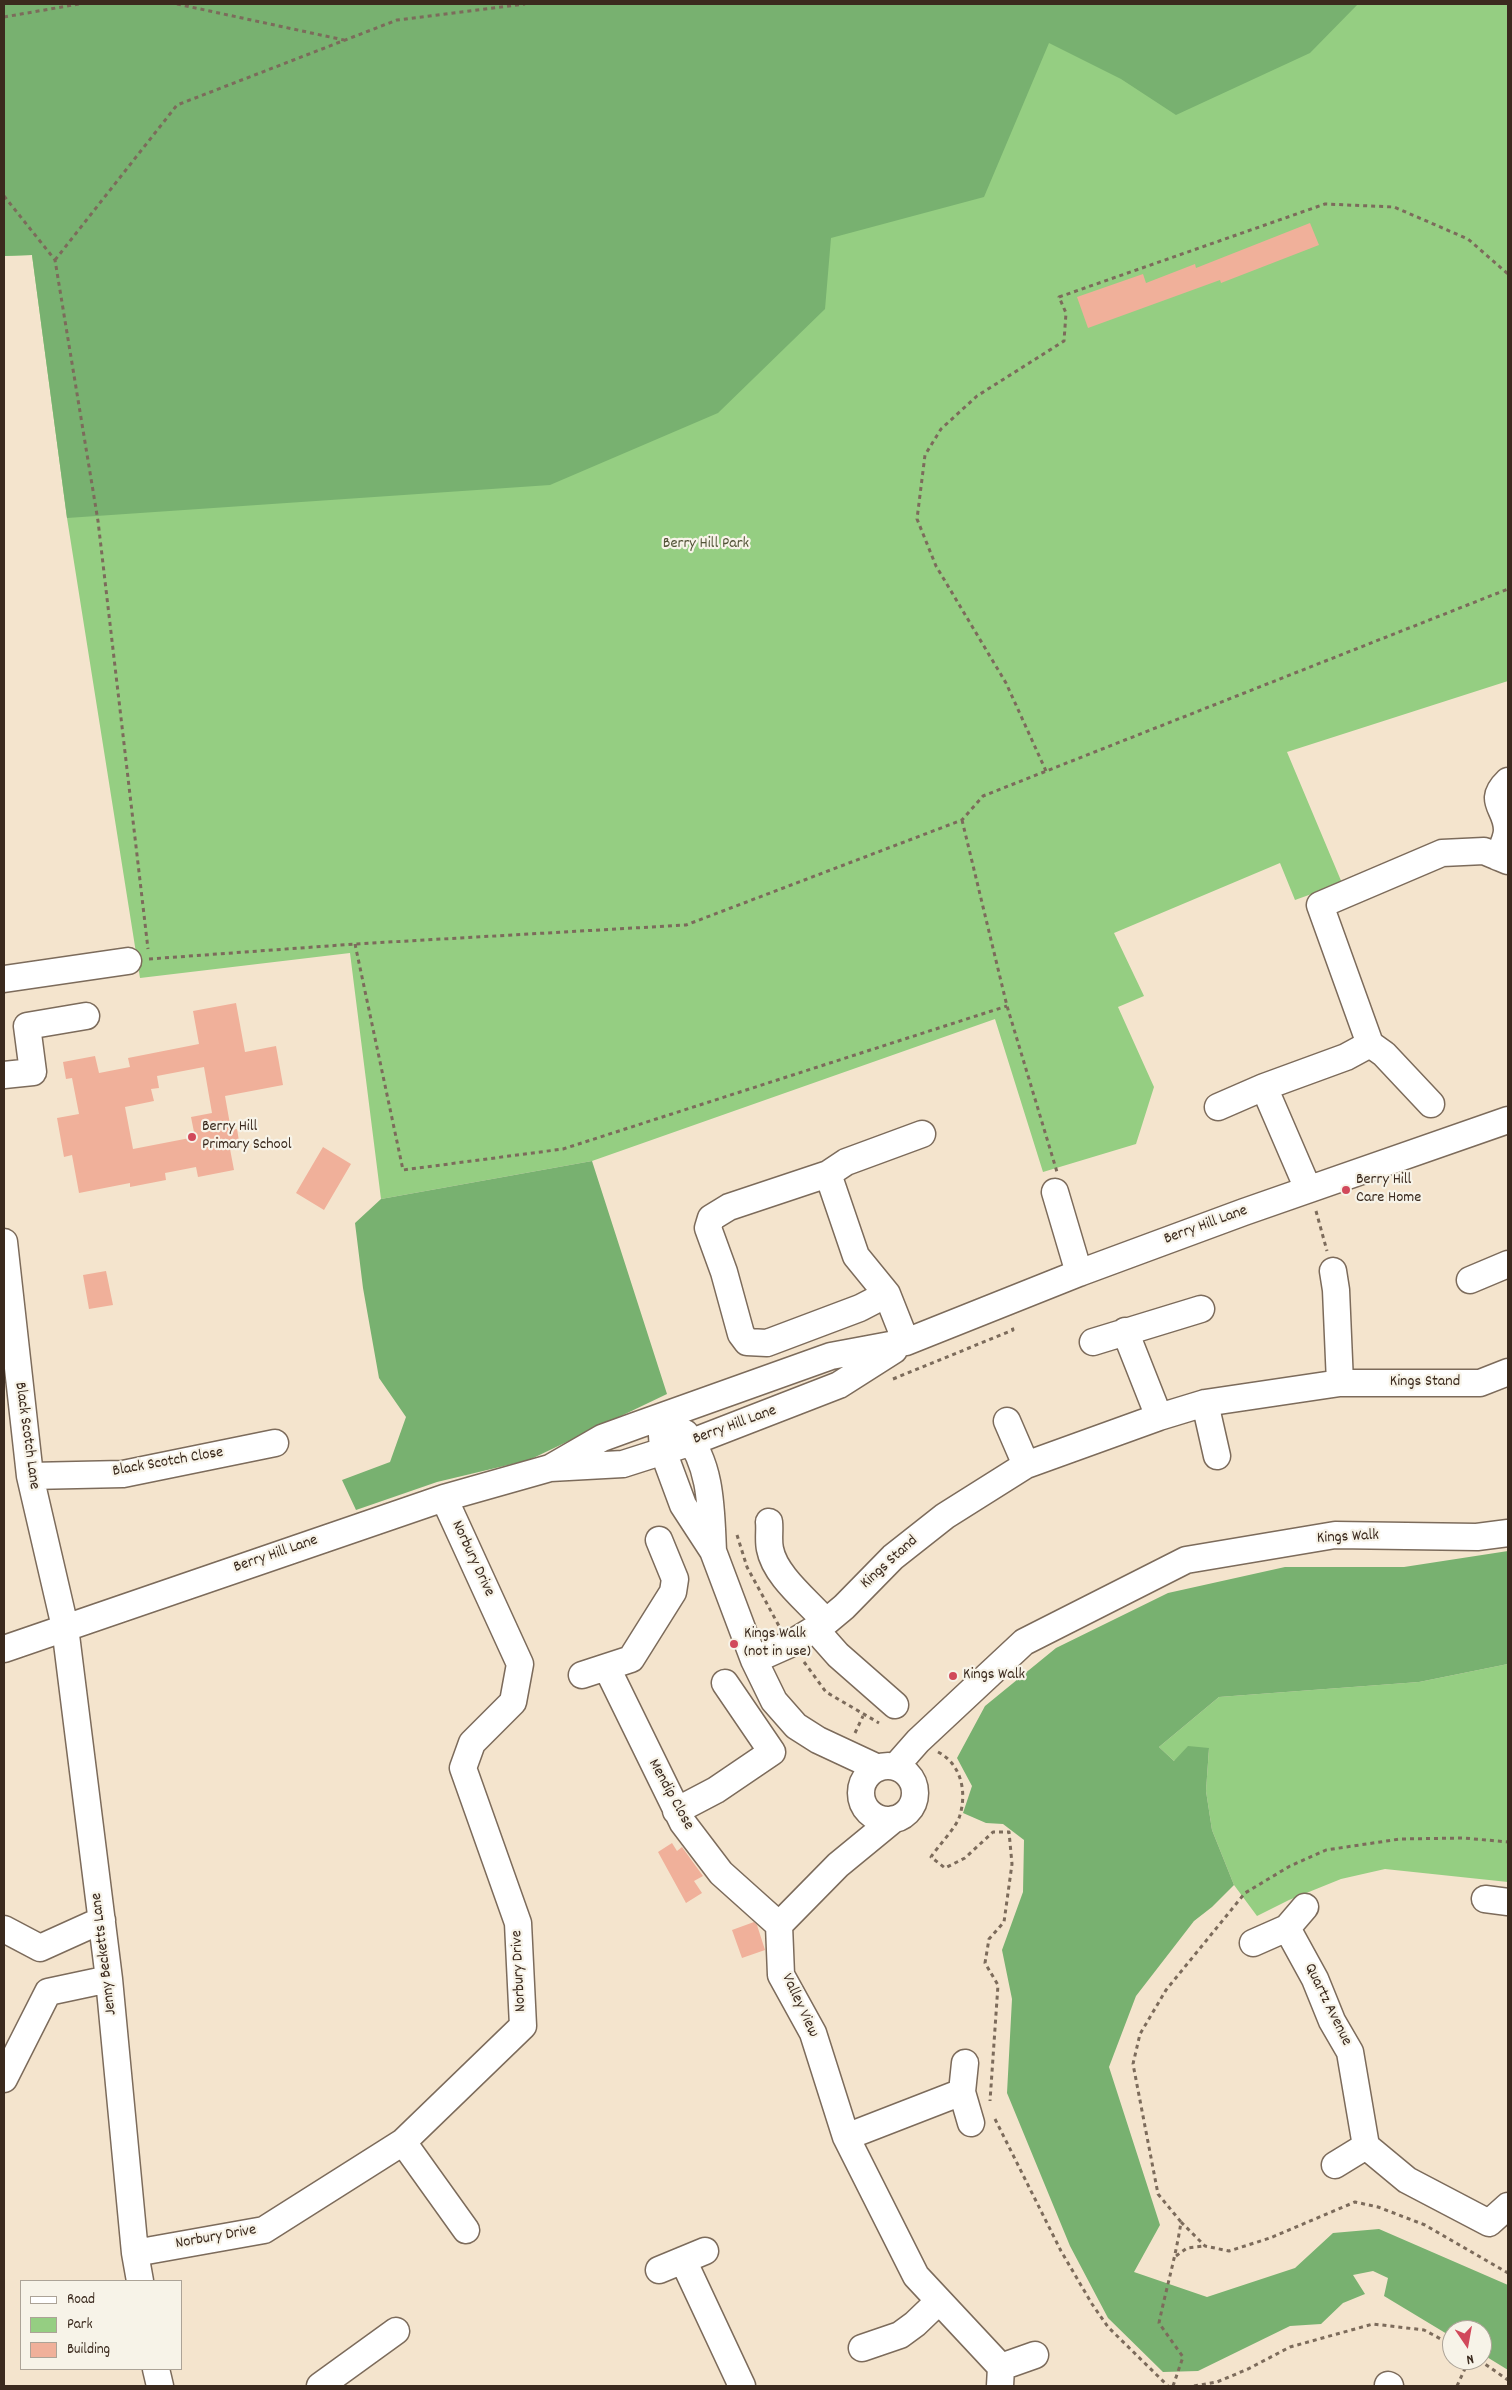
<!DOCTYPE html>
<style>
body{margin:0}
#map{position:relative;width:1512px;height:2390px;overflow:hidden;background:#f4e4cd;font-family:Dekko,sans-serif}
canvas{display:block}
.frame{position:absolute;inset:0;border:5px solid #3b2a1e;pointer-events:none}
.legend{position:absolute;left:20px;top:2280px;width:162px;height:90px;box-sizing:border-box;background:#f7f3e8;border:1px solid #aca397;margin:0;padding:6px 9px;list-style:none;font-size:15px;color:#3b2a1e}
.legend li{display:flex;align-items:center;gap:10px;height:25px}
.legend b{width:25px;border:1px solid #aca397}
.north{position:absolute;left:1442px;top:2320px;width:50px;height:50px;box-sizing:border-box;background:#f7f3e8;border:1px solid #aca397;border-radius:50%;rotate:168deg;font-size:14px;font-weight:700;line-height:20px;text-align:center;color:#3b2a1e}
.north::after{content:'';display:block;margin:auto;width:18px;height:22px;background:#d1495b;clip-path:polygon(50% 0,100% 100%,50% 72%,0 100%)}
</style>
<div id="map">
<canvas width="1512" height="2390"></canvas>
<div class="frame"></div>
<ul class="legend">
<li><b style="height:6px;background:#fff"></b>Road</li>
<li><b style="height:14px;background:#95ce82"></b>Park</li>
<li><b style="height:14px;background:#f0b09a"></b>Building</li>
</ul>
<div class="north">N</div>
</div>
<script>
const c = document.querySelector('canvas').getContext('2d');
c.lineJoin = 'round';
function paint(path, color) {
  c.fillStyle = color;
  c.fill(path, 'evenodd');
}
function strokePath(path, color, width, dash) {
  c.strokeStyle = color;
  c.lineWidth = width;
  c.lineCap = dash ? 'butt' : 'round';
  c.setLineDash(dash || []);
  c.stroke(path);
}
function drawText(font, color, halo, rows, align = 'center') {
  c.font = font + ' Dekko,sans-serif';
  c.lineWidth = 4.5;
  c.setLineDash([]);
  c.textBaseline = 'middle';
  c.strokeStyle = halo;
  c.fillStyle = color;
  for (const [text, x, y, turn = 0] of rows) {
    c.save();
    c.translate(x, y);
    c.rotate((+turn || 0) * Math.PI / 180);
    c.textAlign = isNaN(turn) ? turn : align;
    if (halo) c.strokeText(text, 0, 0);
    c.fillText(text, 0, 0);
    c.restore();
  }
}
const green = new Path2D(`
 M4,4H1508V681L1287,752L1342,883L1295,900L1280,863L1114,933L1144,996L1118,1007L1154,1087L1136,1144L1043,1172L995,1019L592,1161L381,1199L350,953L140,978L67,518L32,255L4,256Z
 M1508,1664V1882L1385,1869L1341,1879L1289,1900L1257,1916L1234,1885L1212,1830L1206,1791L1209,1748L1174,1761L1159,1747L1219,1697L1419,1682Z`);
const forest = new Path2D(`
 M4,4H1358L1310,53L1176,115L1121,79L1049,43L984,197L831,238L825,309L718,413L550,485L67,518L32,255L4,256Z
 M592,1161L667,1394L529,1460L437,1482L356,1510L342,1480L390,1462L406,1417L379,1378L363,1288L355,1223L381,1199Z
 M1508,1551V1664L1419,1682L1219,1697L1159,1747L1174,1761L1188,1746L1209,1748L1206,1791L1212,1830L1234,1885L1212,1907L1194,1921L1136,1996L1109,2067L1160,2225L1134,2272L1207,2297L1295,2268L1333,2233L1379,2229L1508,2285V2370L1482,2354V2330H1452V2337L1384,2296L1388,2278L1373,2271L1353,2275L1365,2294L1343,2303L1321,2324L1290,2326L1198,2371L1163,2372L1108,2318L1070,2246L1007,2093L1012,1999L1002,1950L1023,1892L1024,1840L1003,1824L986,1823L963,1813L972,1786L957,1758L985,1706L1056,1648L1168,1593L1285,1567H1404Z`);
const building = new Path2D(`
 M1310,223L1319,245L1221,283L1220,280L1088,328L1077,297L1143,274L1146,283L1195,264L1196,268Z
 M236,1003L245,1052L276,1046L283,1085L225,1096L231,1130L237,1129L240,1147L230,1149L234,1170L198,1177L196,1167L165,1173L166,1180L130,1187V1183L79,1193L72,1155L64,1157L57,1118L79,1114L72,1078L66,1079L63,1062L95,1056L99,1073L130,1067L128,1058L199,1044L193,1011ZM204,1067L212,1113L191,1117L195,1137L133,1149L125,1107L154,1101L151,1089L159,1088L157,1076Z
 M323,1147L351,1164L324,1210L296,1193Z
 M106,1271L113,1305L89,1309L83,1275Z
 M672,1843L677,1851L682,1847L703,1876L694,1881L702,1893L686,1903L658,1852Z
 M754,1922L757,1925L765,1950L742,1958L732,1930Z`);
const path = new Path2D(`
 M177,4L344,40
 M4,17L79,4
 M4,196L55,260L98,521L148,949
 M55,260L177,105L397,20L525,4
 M1046,771L1006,683L936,566L917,519L925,455L941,429L977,396L1064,341L1066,313L1059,297L1325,204L1394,207L1468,239L1508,274
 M962,820L1007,1006L1057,1172
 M355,944L403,1170L563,1149L1007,1006
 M149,959L355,944L686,925L962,820L983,796L1508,589
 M1316,1211L1327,1251
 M893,1379L1013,1330L1011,1324
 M737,1535L747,1567L779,1626
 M804,1662L826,1692L879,1723
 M855,1733L863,1716
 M938,1752C961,1764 967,1791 960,1815C957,1827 938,1846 931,1857L945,1868L965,1858L993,1832H1009L1012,1864L1004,1922L989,1939L985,1963L998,1985L990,2101
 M995,2119L1061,2251L1092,2304L1108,2327L1168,2386
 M1181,2222L1205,2246L1229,2251L1270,2238L1355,2202L1378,2207L1425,2225L1508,2273
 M1176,2256L1187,2248L1204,2246
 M1479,2360L1508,2380
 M1173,2386L1183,2357L1159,2323C1166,2289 1176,2256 1181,2222L1158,2194L1133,2064L1140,2034L1166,1990L1245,1893L1290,1866L1326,1850L1400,1839L1464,1838L1508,1842
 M1194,2386L1217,2382L1248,2369L1290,2347L1373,2324L1424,2330L1452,2345
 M1457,2386L1469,2360`);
const minor = new Path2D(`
 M1498,857C1501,849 1507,839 1507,830C1507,807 1486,802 1508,781
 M4,979L128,961
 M4,1075L33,1072L27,1026L86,1016
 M1431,1104L1384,1054L1370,1044L1320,905L1442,853L1484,851L1508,861
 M1218,1107L1264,1087
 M828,1174L846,1162L922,1134
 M1308,1189L1264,1087L1346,1057L1370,1044
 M1055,1192L1079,1273
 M4,1242L30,1476L65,1627L109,1979L135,2253L140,2281
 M1333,1271L1336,1290L1340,1383
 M1470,1280L1508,1264
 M887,1294L860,1308L767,1343L747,1342L741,1334L724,1272L708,1228L711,1218L729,1207L828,1174L856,1256L887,1294L906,1342
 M1125,1331L1159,1417
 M1093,1342L1201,1309
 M1205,1403L1217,1456
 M1007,1421L1026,1465
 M678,1432L685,1433C712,1465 711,1511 713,1551
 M662,1435L663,1451L683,1505L713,1551L754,1660L774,1701L796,1726L818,1740L878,1768
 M550,1468L602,1438L635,1426L831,1356L906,1342L1079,1273L1244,1212L1508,1120
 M30,1476L123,1474L275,1443
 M769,1522C770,1530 768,1540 770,1549C775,1576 808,1601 826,1622
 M815,1629L838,1655L895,1705
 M4,1649L444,1498L550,1468L623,1464L692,1442L839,1385L894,1350
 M754,1660L790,1644L826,1622L844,1607L893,1557L945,1516L1026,1465L1159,1417L1205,1403L1340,1383H1480L1508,1372
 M607,1668L683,1823L721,1873L779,1925
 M582,1675L631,1659L673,1592L675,1579L659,1540
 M861 1793a27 27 0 1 1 54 0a27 27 0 1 1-54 0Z
 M896,1766L918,1741L1024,1642L1186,1560L1335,1535L1477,1537L1508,1533
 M676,1811L716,1790L772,1752L725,1683
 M894,1819L838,1865L779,1925L781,1975L813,2033L846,2137L916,2276L1001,2367L1000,2386
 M1485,1899L1508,1902
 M1287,1928L1315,1979L1332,2021L1350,2052L1366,2146L1407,2180L1489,2223L1508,2206
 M4,1929L40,1948L102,1920
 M1253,1943L1287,1928L1305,1907
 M965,2063L962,2092L971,2123
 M4,2079L48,1992L109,1979
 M846,2137L962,2092
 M403,2142L466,2230
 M1335,2165L1366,2146
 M135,2253L264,2230L403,2142L523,2026L518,1923L463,1768L472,1743L513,1702L520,1664L444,1498
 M683,2260L742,2386
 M659,2270L705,2251
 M862,2348L900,2335L915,2324L939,2301
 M1001,2367L1035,2355
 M156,2369L160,2386
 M1388,2385L1390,2386
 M320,2386L396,2331`);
const markers = [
 [192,1137,5,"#d1495b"],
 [1346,1190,5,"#d1495b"],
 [734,1644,5,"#d1495b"],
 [953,1676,5,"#d1495b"]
];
const parkNames = [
 ["Berry Hill Park",706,545]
];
const poiNames = [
 ["Berry Hill",202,1128],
 ["Primary School",202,1146],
 ["Berry Hill",1356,1181],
 ["Care Home",1356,1199],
 ["Kings Walk",744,1635],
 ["(not in use)",744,1653],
 ["Kings Walk",963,1676]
];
const streetNames = [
 ["Berry Hill Lane",1206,1226,-20],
 ["Kings Stand",1425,1383],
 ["Berry Hill Lane",735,1426,-20],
 ["Black Scotch Lane",26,1436,82],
 ["Black Scotch Close",168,1463,-10],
 ["Kings Walk",1348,1538,-3],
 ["Berry Hill Lane",276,1555,-19],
 ["Norbury Drive",472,1559,65],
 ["Kings Stand",890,1563,-42],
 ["Mendip Close",670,1795,61],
 ["Jenny Becketts Lane",105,1954,-97],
 ["Norbury Drive",520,1971,-93],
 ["Quartz Avenue",1327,2005,64],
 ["Valley View",799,2006,65],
 ["Norbury Drive",216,2238,-10]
];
paint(green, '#95ce82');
paint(forest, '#78b170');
paint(building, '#f0b09a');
strokePath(minor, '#7c6b5b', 29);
strokePath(path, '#7c6b5b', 3, [4, 4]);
strokePath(minor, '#fff', 26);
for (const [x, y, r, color] of markers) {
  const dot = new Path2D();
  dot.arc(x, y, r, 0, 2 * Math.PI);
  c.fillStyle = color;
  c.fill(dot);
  strokePath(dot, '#f7f3e8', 2);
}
drawText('16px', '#525337', '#f7f3e8', parkNames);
drawText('16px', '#3b2a1e', '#f7f3e8', poiNames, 'left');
drawText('16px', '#3b2a1e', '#f7f3e8', streetNames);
</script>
